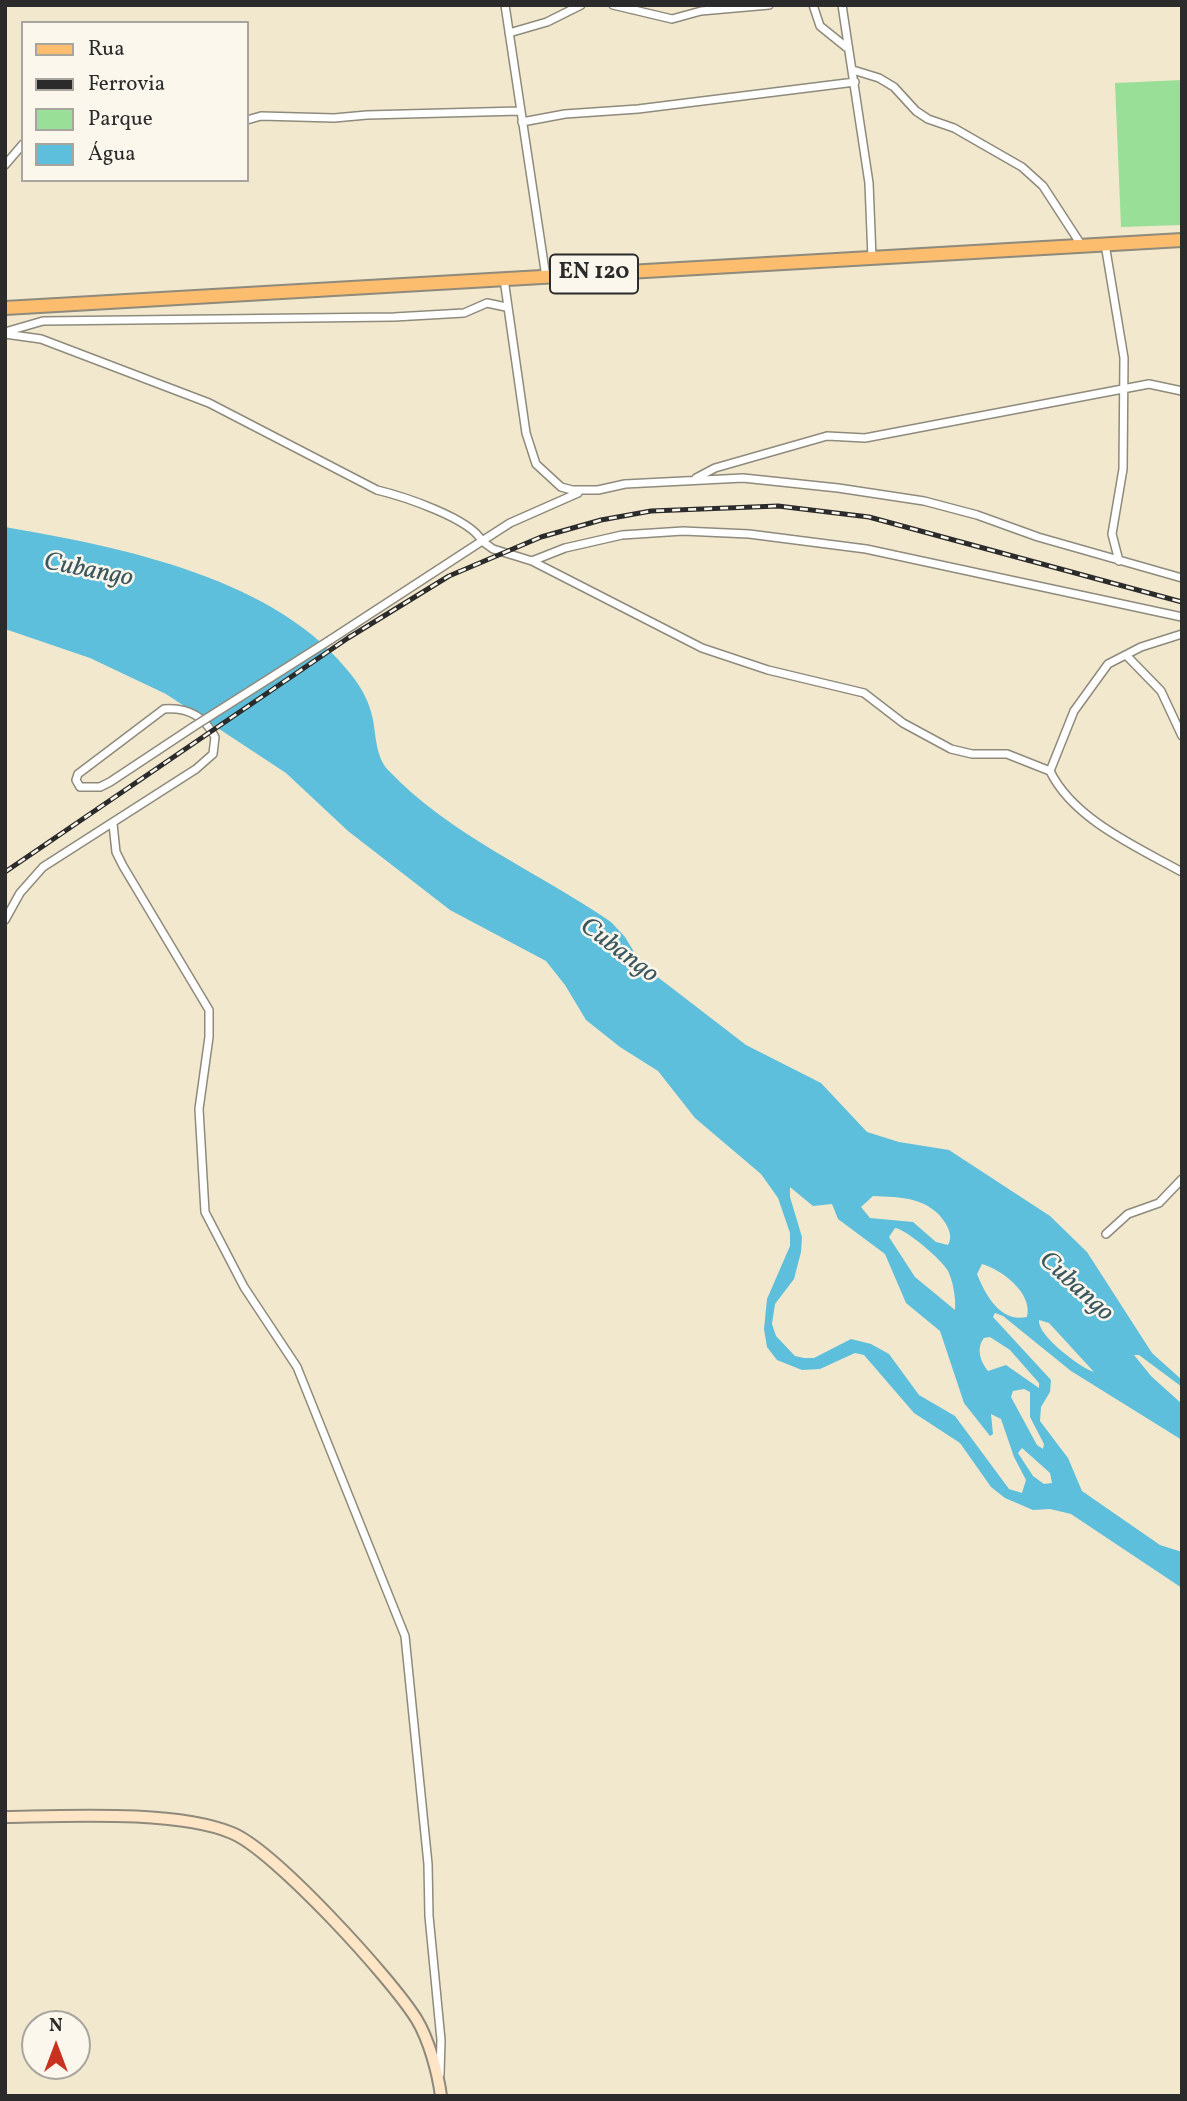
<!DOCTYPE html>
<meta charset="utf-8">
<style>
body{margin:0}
#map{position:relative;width:1187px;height:2101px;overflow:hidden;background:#f2e8ce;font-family:Vollkorn,serif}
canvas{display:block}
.frame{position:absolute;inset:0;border:7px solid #2b2b2b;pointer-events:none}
.legend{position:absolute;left:21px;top:21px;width:228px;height:161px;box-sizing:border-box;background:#fbf7ec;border:2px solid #a8a59f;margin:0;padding:9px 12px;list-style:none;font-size:21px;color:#2b2b2b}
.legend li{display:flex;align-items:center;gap:14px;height:35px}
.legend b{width:35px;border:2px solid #a8a59f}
.north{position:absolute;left:21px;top:2010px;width:70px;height:70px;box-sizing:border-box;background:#fbf7ec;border:2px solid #a8a59f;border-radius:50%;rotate:0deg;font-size:19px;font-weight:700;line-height:28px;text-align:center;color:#2b2b2b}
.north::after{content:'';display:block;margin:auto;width:24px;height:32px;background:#c8321e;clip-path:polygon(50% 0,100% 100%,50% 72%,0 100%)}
</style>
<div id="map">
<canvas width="1187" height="2101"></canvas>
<div class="frame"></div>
<ul class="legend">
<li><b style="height:9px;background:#fcbd6f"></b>Rua</li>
<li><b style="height:9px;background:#2b2b2b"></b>Ferrovia</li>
<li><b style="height:19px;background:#9adf97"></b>Parque</li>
<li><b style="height:19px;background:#5dbfdb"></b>Água</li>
</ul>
<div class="north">N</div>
</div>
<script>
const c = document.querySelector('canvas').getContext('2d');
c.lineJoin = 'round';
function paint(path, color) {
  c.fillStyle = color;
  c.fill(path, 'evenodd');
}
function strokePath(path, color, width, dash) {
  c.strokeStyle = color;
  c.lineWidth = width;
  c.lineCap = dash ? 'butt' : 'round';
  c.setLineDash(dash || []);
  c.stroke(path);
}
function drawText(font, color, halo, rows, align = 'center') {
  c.font = font + ' Vollkorn,serif';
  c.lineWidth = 5;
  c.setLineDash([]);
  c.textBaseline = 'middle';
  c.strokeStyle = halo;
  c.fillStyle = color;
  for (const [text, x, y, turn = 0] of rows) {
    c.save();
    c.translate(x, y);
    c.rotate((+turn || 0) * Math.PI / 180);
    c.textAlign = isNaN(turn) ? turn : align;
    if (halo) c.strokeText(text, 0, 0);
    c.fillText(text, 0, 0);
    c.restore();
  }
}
const green = new Path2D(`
 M1182,80V225L1121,227L1115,83Z`);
const water = new Path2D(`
 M5,527C121,547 279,578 353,677C363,690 370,704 373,720C376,736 376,757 388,770C451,836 537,871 611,922L625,937L642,965L746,1045L821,1083L867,1132L899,1142L949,1150L1050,1216L1087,1252L1152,1353L1182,1380V1387L1139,1355H1134L1151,1376L1182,1404V1440L1071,1371L1003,1316L995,1313L993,1317L1051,1380L1050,1392L1041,1407L1040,1421L1068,1458L1082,1491L1160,1545L1182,1552V1588L1071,1514L1050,1509L1033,1510L1005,1498L991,1487L960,1443L914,1413L864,1355L855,1353L820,1369L802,1370L777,1360L767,1347L764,1329L767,1299L790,1246V1233L778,1198L761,1174L695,1118L658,1071L620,1047L586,1020L565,985L546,961L450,910L348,831L286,773L166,694L90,658L5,629ZM790,1187L813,1206L832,1204L838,1219L885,1254L906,1303L940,1331L964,1403L990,1436L993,1434L991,1414L1001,1419L1014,1457L1026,1480L1022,1493L1009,1489L955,1416L919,1395L889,1354L871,1344L851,1339L814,1358H804L795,1356L776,1336L772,1324L775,1304L794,1279L801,1252L802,1237L790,1197ZM873,1196C900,1197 930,1197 946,1224C950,1232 952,1237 948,1245L936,1242L913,1222L870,1218L861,1207ZM895,1228C906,1229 942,1260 948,1271C953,1281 956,1298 955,1310L915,1277L889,1237ZM982,1264C1002,1270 1033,1293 1027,1317C1000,1323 985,1294 977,1274ZM1039,1320L1049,1323L1094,1372C1079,1367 1037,1335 1039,1320ZM990,1337L1010,1350L1039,1383V1388L1006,1365L988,1371C980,1361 976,1348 984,1338ZM1024,1389L1030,1392V1417L1044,1444L1043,1449L1037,1445L1011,1397L1013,1391ZM1022,1448L1050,1473L1052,1483L1044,1484L1033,1476L1018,1453Z`);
const minor = new Path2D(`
 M505,5L546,277
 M613,5L672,19L701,11L769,5
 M813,5L820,26L846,47
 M842,5L869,183L872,258
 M509,33L547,22L581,5
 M853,70L879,78L894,87L916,111L928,119L954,128L1022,167L1043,186L1082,246
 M247,120L261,116L334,118L367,115L520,111
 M522,122L565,114L638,109L855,82
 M5,165L23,144
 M1105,244L1124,358L1123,469L1112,534L1119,561
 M504,279L526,433L536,464L561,487L572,490H598L625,484L743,478L838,488L924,501L977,515L1038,537L1182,578
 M5,332L43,321L394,317L464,313L487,303L506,307
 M5,334L41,339L209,403L377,490C402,496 470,518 482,541L510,523L578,493
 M696,478L715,468L827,436L865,438L1149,384L1182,391
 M532,561L702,648L768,670L864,693L903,723L951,749L972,754H1007L1050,771L1074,711L1108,664L1141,647L1182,634
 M330,640L482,541L493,549L532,561L565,548L622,535L683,531L749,534L866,549L1182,617
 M1126,655L1161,691L1182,736
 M1050,771C1073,819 1137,847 1182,872
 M113,824L116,852L123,866L209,1010V1037L199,1109L205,1212L244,1287L297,1367L405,1636L428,1864L429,1916L441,2040L440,2074
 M5,920L20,893L43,867L196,769L213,754L215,737C204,716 188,707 164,709L78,774L76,780L80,787H100L110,782L193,727
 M1106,1234L1128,1214L1159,1203L1182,1179`);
const secondary = new Path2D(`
 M5,1817C67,1816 176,1810 232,1833C274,1850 392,1979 417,2020C429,2040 438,2073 441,2096`);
const primary = new Path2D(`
 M5,308L1182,240`);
const rail = new Path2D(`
 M5,872L348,638L449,576L541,537L601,520L651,511L778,506L869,517L1182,602`);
const minorBridge = new Path2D(`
 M193,727L330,640`);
const shields = [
 [594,274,88]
];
const shieldNames = [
 ["EN 120",594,274]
];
const waterNames = [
 ["Cubango",88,572,11],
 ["Cubango",618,952,37],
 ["Cubango",1075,1288,42]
];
paint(green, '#9adf97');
paint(water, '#5dbfdb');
strokePath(minor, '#8e8a7c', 10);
strokePath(secondary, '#8e8a7c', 14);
strokePath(primary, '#8e8a7c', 16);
strokePath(minor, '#fff', 7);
strokePath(secondary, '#fee5c5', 10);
strokePath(primary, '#fcbd6f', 12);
strokePath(rail, '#2b2b2b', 5);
strokePath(rail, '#fbf7ec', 2.5, [8]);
strokePath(minorBridge, '#8e8a7c', 10, []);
strokePath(minorBridge, '#fff', 7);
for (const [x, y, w] of shields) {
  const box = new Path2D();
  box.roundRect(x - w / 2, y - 19.5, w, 39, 5);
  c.fillStyle = '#fbf7ec';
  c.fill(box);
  strokePath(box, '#2b2b2b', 2);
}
drawText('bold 23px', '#2b2b2b', null, shieldNames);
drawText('italic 26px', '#3a5760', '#fbf7ec', waterNames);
</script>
